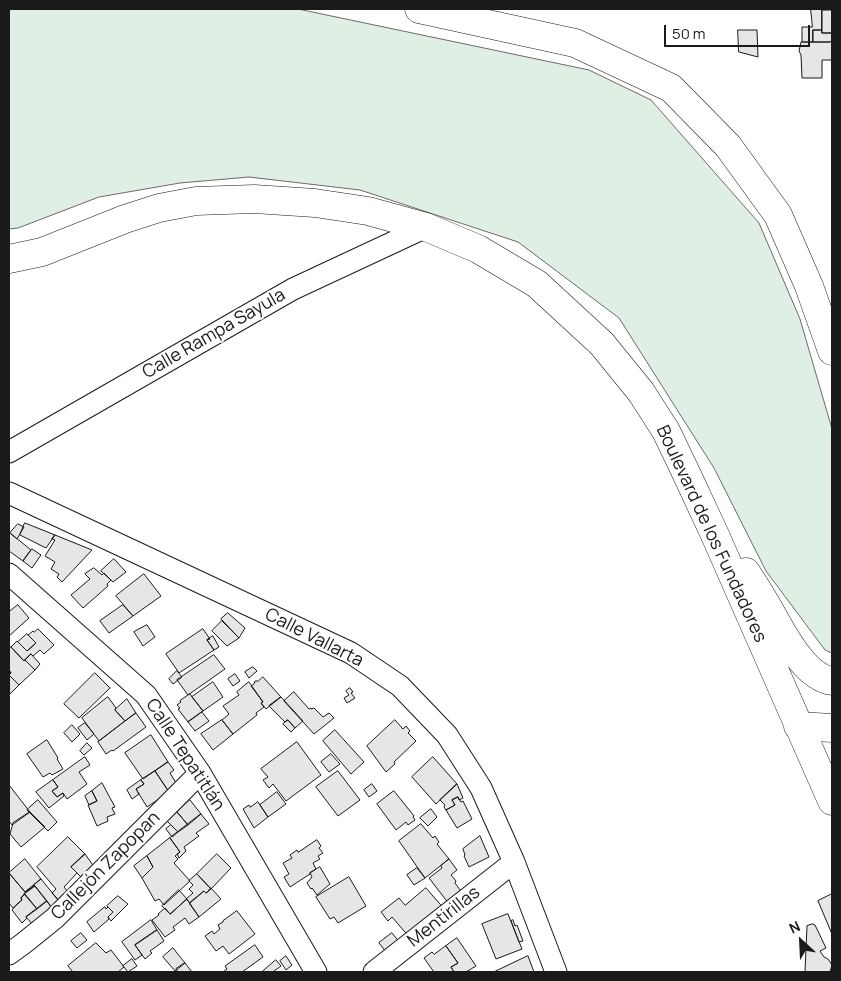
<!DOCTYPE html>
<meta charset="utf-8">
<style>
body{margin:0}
#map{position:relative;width:841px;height:981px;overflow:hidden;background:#fff;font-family:Manrope,sans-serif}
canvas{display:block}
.frame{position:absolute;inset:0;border:10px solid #1a1a1a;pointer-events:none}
.north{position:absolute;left:776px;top:916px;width:50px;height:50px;-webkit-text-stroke:4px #fff;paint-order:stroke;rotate:335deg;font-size:14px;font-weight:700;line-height:20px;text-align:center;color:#1a1a1a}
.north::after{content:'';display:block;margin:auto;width:18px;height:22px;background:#1a1a1a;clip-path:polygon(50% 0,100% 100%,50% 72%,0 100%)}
.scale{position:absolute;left:664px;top:25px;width:146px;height:22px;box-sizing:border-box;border:2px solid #1a1a1a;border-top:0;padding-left:6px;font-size:15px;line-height:18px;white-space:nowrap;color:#1a1a1a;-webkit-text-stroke:4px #fff;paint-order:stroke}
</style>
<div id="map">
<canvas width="841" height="981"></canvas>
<div class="frame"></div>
<div class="north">N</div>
<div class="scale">50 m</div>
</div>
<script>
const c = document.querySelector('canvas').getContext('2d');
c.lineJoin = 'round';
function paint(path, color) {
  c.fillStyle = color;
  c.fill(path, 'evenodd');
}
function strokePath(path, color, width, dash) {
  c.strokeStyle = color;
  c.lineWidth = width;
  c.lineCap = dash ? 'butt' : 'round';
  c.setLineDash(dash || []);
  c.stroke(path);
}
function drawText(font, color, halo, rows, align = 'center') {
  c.font = font + ' Manrope,sans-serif';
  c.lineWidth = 4;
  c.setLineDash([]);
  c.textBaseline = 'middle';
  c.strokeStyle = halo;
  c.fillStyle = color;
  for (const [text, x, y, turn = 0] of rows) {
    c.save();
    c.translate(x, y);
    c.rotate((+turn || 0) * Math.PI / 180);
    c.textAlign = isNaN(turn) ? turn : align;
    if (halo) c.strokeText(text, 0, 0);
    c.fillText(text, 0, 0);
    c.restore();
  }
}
const green = new Path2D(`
 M9,9H298L589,70L651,100L759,223L800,319L832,429V653L825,650L766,571L714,468L619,318L518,242L360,190L249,177L180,183L99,197L18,228L9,229Z`);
const building = new Path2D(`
 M811,9H822V30H813V42H802V27H812Z
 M822,10H832V33H822Z
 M738,30H757L758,57L739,52Z
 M813,30H822V33H832V40L830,42H813Z
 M832,40V60H822V78H802L801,55L799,51L801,42H830Z
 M25,523L55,535L46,548L20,535Z
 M18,524L24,527L17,539L10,533Z
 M10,533L31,550L23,561L9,551V535Z
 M55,535L92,550L62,582L57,577L59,574L51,569L55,562L45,556L55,540L52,539Z
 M32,549L41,555L32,568L23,561Z
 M114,559L126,572L113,582L101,571Z
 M94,568L102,575L104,573L111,580L107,584L108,586L83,608L71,595L90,579L85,574Z
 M144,574L161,596L133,616L116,596Z
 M18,605L29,618L9,636V612Z
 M123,605L133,616L109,633L100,621Z
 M228,613L245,628L239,638L221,619Z
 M222,621L239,638L227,646L212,631Z
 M147,625L155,637L143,646L134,632Z
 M38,629L54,645L44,654L40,650L33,656L31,654L24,661L11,647L17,641L27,651L36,643L28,635L33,631L34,632Z
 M203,629L210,639L207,640L214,650L179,673L166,654Z
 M27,634L36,643L27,651L18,642Z
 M213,636L219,647L214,650L207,640Z
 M11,647L24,661L25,660L35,670L19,685L9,675L11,673L9,670V649Z
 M31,654L40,664L35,670L25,660Z
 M214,655L225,669L188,695L177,680Z
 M253,667L257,671L249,678L245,672Z
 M9,670L11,673L9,675L19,685L9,695Z
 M177,671L182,677L173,684L169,679Z
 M95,673L110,688L79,718L64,704Z
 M235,674L240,681L233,686L228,679Z
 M263,677L281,697L266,709L261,703L263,702L251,686L254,684L255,681H258Z
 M213,682L223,697L203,711L192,697Z
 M249,682L263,702L261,703L264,707L256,713L257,715L233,734L222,720L229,714L223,706L239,695L237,692Z
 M350,688L353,692L351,693L355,698L347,703L344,698L349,695L346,691Z
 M294,692L309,709L311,708V709L314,708L323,717L329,713L334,718L314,734L284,701Z
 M190,694L203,711L188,722L178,709L180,708L177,705L181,702L180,701Z
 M108,697L116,708L115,710L125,721L99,741L82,718Z
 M281,697L303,721L295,728L288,720L285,722L269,706Z
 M127,699L136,713L125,721L115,710Z
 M202,712L209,721L195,731L188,722Z
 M136,713L146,727L113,751L112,750L106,754L98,742Z
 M222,720L233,734L213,750L201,734Z
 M288,720L295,728L291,732L283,724Z
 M395,720L403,729L406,726L410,731L408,733L416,741L394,762L395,764L386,772L367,746Z
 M85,723L94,734L87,740L78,728Z
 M72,725L80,734L72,742L64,733Z
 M335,730L364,762L351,774L323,741Z
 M151,735L168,762L143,779L125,753Z
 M47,740L58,758L57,759L63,769L52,775L50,773L43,777L27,754Z
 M297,742L321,775L286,801L273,784L269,788L263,780L268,777L261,769Z
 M87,743L92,748L84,755L80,751Z
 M331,754L340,764L329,772L321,762Z
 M85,757L90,765L79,772L87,784L67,799L63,793L57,797L52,791L58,787L53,780Z
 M433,757L457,784L436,804L412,777Z
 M168,762L174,770L170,773L179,788L169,792L155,771Z
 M155,771L169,792L147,807L136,789L144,784L141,780Z
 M338,771L360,800L338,816L316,787Z
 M53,780L58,787L52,791L57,797L63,793L64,796L49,808L36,792Z
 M141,780L144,784L136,789L139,794L132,799L127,790Z
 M102,783L115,807L112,808L115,814L107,817L108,821L97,826L88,805L97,801L92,791Z
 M372,784L377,791L369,797L364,790Z
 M457,784L463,798L459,800L458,797L452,800L455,805L446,810L444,807L445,805L440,800Z
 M9,785L30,812L12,825L9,821Z
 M92,791L97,801L89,805L85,796Z
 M394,791L414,816L413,817L415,820L408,825L406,822L396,830L377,804Z
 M277,792L286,804L268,817L260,805Z
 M458,797L461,802L463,801L472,819L457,828L446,810L455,805L452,800Z
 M38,800L57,822L48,831L27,810Z
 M190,800L201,814L188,825L177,812Z
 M258,802L268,817L254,828L243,809L249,805L250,807Z
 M431,809L437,817L428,826L420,818Z
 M30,812L45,827L21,847L10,834L13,823Z
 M177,812L188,825L178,832L167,821Z
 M201,814L209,824L196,833L199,836L184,847L186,851L179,858L177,854L180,852L170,838Z
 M421,824L433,838L435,836L439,842L437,844L449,859L425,878L399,841Z
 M171,825L178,832L172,837L166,829Z
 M480,836L489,857L469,867L464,856L465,855L463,849Z
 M68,837L85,854L71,867L77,873L64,887L68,892L59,901L52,893L56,889L37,867Z
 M170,838L180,852L175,856L178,859L174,863L190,881L164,905L159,899L155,901L142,878L153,867L147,856Z
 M317,840L321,846L319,848L323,853L318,856L320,859L313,863L316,869L310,873V874L290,887L284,877L289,874L283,863L292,858L290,855L297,850L298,852Z
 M85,854L95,868L83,879L71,867Z
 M217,854L231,868L211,889L197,874Z
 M147,856L153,867L142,878L134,866Z
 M25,859L41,879L25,892L9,873Z
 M449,859L457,870L451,875L456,881L455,883L466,898L453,909L429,878L442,868L441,866Z
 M320,867L330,884L317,895L312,888L311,889L307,883L312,877L310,873Z
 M417,868L425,878L414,885L407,875Z
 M9,873L25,892L34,885L35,886L24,894H25L21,898L22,900L13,908L9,903Z
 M197,874L211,889L206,893L204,891L190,903L186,899L193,893L189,889L193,885L189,881Z
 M349,877L366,906L338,923L334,917L330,919L316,897Z
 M41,879L59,901L52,908L34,885Z
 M35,886L47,901L37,909L24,894Z
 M211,888L221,899L199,917L189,903L204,891L206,893Z
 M426,888L446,911L411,939L392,917L388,921L381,912L399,898L405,905Z
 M179,890L187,899L170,914L162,906Z
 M25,894L37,909L26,917L27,918L22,923L12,910L17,904L22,900L21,898Z
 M832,894V934L818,901Z
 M118,896L128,904L111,921L108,917L113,912L107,906Z
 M187,899L199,917L189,924L185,918L173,927L175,930L165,937L152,920L159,915L158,914L165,908L170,914Z
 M47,901L52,908L34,926L26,917Z
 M105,907L106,909L108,907L113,912L108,917L109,919L94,932L87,922Z
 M237,911L255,934L229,954L223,946L216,951L205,936L212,931L214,934L220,929L218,925L223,922V921Z
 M508,914L522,949L496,959L482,924Z
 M151,920L157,930L135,945L142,955L135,960L122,942Z
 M513,920L515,926L517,925L523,941L519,942L511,921Z
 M813,924L815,925L826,948L820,951L824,957L828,959L832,965L830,972H805L807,926Z
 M157,930L164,941L150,951L152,953L145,959L135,945Z
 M81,933L87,940L77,948L71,941Z
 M392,933L404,948L391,958L379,943Z
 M457,938L476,966L466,972H454L451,967L458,963L446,946Z
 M96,943L106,953L111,950L124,967L118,972H73L68,966Z
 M255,945L263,957L242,972H223L227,969L225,966L253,946Z
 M446,946L458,963L451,967L454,972H434L424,958L432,952L434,954Z
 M173,948L185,963L175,971L163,957Z
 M286,956L292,965L286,970L280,961Z
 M528,956L534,972H494Z
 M132,959L137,966L128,972L123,966Z
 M276,960L281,966L274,971L275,972H262Z
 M185,963L192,972H178L176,969Z`);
const minor = new Path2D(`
 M9,452L293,289L426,227
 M9,493L351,653L400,686L447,735L481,788L514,862L556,972
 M9,574L146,695L200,773L316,972
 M9,954L24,943L55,918L200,773
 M374,972L514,862`);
const major = new Path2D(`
 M419,9L575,43L671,88L728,146L778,215L809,286L832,351
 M9,259L42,252L125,219L159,208L196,201L254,199L315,203L368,211L426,227L478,249L537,284L602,344L641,392L666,431L688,477L715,535L832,801
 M746,572C754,584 762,597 769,609C782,632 804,677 832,681
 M798,726L832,728`);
const streetNames = [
 ["Calle Rampa Sayula",214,334,-30],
 ["Boulevard de los Fundadores",711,534,65],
 ["Calle Vallarta",314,638,27],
 ["Calle Tepatitlán",185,755,57],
 ["Callejón Zapopan",106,866,-45],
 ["Mentirillas",444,917,-38]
];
paint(green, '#e0efe3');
strokePath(green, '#6a6a6a', 1);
paint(building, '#e6e6e6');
strokePath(building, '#1a1a1a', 1);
strokePath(minor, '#1a1a1a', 23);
strokePath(major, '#1a1a1a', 29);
strokePath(minor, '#fff', 21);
strokePath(major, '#fff', 28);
drawText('18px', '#1a1a1a', '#fff', streetNames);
</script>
